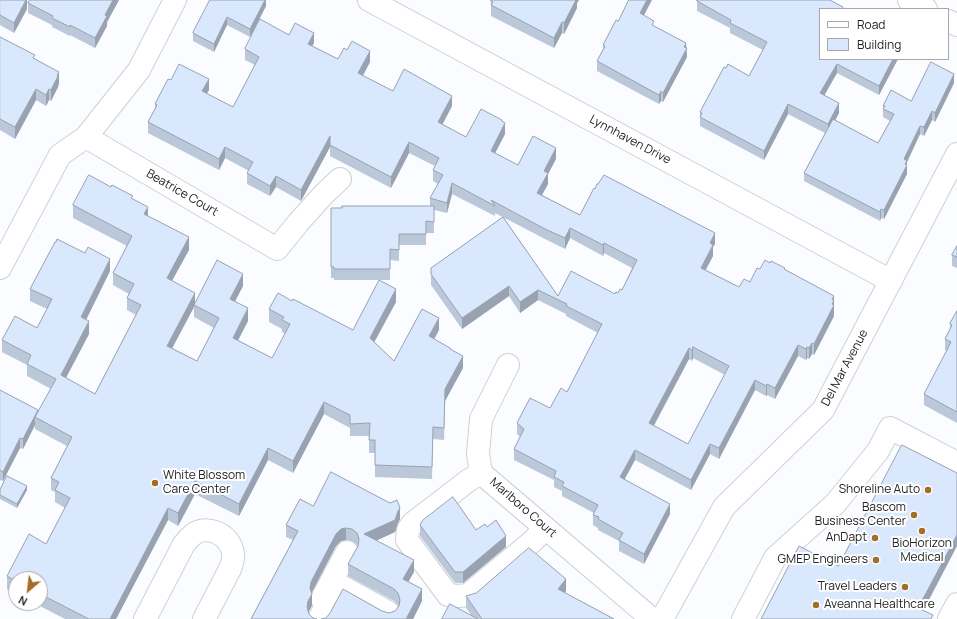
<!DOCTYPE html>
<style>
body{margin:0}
#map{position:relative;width:957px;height:619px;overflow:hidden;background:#fafcff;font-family:Manrope,sans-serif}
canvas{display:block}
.legend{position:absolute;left:819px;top:8px;width:130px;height:52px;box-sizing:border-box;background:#fff;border:1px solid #a7a7a7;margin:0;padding:5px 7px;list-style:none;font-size:12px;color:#222324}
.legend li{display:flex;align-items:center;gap:8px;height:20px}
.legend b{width:20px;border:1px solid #a7a7a7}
.north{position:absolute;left:8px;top:571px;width:40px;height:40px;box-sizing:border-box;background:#fff;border:1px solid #a7a7a7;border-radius:50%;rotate:208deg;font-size:11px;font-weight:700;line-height:16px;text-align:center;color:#222324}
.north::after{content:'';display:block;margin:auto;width:14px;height:18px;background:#a36d27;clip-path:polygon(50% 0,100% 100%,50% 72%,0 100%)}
</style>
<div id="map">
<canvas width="957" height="619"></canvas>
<ul class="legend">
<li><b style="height:5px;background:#fff"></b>Road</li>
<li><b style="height:11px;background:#d9e8fc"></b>Building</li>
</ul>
<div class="north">N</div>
</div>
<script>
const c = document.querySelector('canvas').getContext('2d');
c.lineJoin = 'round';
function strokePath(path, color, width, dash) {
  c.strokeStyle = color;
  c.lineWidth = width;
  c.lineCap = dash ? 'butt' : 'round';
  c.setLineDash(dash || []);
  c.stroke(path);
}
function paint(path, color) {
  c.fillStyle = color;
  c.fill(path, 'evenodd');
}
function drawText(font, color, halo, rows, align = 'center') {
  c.font = font + ' Manrope,sans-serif';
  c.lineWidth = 4;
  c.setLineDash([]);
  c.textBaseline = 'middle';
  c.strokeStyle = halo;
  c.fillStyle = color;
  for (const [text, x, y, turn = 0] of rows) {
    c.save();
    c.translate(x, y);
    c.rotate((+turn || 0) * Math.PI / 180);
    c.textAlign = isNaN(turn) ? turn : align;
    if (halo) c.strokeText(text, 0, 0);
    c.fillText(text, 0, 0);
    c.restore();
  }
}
const minor = new Path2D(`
 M369,0L891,281
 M909,0L926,9
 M948,21L957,25
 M86,137L277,249L298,223L324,194L340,179
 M0,268L60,155L86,137L139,70L175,0
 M508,365L481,419L478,454L481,473L652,619
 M481,473L469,480L413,523L408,530L407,540L448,595L458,596L468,595L533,541L545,528
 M322,599L347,552
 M145,619L184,544C187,540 191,536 195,533C211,525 231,536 233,554C234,559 232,564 230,569L204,619
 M319,619L335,590L339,587H343L388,612
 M662,619L724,507L823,410L957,154
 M743,619L775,558L835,504L878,451L890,428L957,463
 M949,619L957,604`);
const wall = new Path2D(`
 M0,0H27V9L14,33L0,25Z
 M30,0H119L107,22V26L95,48L70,35V36L52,27V25L28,13V3Z
 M266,0V6L250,37L227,25L214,52L193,41V33Z
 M491,0H579L577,3V8L564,34L562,33L554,48L491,16Z
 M697,1L843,9L820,59H898L879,95L837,73L824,95L839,113L835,120L878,143L890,121L883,117V106L911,101L954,83L935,122L932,120L924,136L920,134L907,162V174L884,219L881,218L880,221L804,181V173L825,133L788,114L764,160L700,126V112L749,76L763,50L730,33V28L697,11Z
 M644,15L654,26L686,48L687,57L663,102L661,101L659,104L597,71V61L603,50V45L618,21Z
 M289,35L314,43L312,46L338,59L370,62L363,76L393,91L452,106L442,124L466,137L502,122L505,134L495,153L518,165L556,159L548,174V184L542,195L580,215L715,244L713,247V256L706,270L739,287L750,282L760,269L785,270L834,296V316L814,355L812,354L809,359L807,358L806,360L798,356L775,399L767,395L766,396L755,390L719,459L710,454L691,490L635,460L625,479L670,514L644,564L619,551V541L598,530V528L593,525V515L594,513L562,496V491L554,487V480L514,460V449L520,437L517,434V423L550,408L567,392L598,333L566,316V314L538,300L520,313L509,296L462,329L431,285V268L503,217L558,296L615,294L618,293L622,290L632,268L604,253L603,256L570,238L565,249L545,239L495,213V216L452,194L447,213L434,210V233H426V245H399V261L390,260V280H379L396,302L374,342L394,361L439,330L434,339L450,349L463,368L445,401L444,440L433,439L432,479L375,477V453H369V436H350V428L324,414L293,473L268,460L239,516L195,494L178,526L168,520L116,619H65L34,603H40V579H16V594L7,589V576L46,544L65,508L55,502V492L51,490V478L67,446L35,429V425L23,449L20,448L3,481L0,480V390L38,412L51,389L27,376V365L2,352V340L37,328L47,309L30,301V289L110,271L86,320L89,334L66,378L95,394L136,315L127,310V298L129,294L113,285V273L127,246L73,218V205L133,199L148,216L189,250L172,280L195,303L243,286L235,301L248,321L238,340L272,358L285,334L282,332V329L269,322V309L292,301L353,330L379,280H334V278H331V208L430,206V198L438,184L433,181V170L435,166L409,153L391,188L330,156V147L301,201L276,187L270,196L247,184V173L249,171L225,158L219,170L148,133V122L155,109V104L171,80L209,90L206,94L233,107L255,65L245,60V49ZM194,307V317L214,328L197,361L172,348ZM693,358L725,375L688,444L654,426L689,359L692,361Z
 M0,37L35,59L59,83L58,87L51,101L49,100L46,106L36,100L15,139L0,130Z
 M957,246V268L952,266V255Z
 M957,311V423L924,405V394L947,351L945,350V339L950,328V324Z
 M0,490H27L17,508L0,499Z
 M313,506L400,519L398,523L395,532L376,541L414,572L408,582L422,601L413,619L382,611L389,613L395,611L399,606L394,601L348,576V564L358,546L357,545L352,541L346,540L341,541L336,546L311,593L312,606L251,619L293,540L286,537V525Z
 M420,525L476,530L487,527L506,547L463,583H455L420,536Z
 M566,591L565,593L614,619H442L472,616L466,608V596Z`);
const shadedWall = new Path2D(`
 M26,0H27V9L14,33V23Z
 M113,0H119L107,22V26L95,48V38L105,15Z
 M265,0H266V6L250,37V29Z
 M575,0H579L577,3V8L564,34V23Z
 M647,0H652L640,23V13Z
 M227,17V25L214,52V44Z
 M562,22V33L554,48V38Z
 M314,33V43L308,54V44Z
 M686,43L687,57L663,102V93Z
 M370,51V62L358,84V73Z
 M893,59H898L879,95V86Z
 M837,64V73L820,103V93Z
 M59,72V83L58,87L51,101V90Z
 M954,74V83L935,122V113Z
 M209,79V90L202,102V91Z
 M36,89V100L15,139V127Z
 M49,89V100L46,106V95Z
 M661,91V101L659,104V95Z
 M452,96V106L438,133V122Z
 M839,103V113L828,134V124Z
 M788,104V114L764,160V151Z
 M932,111V120L924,136V127Z
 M502,120V129L505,123V134L491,161V151Z
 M920,126V134L907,162V174L884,219V210L904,159Z
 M330,136V147L301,201V190Z
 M409,142V153L391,188V177Z
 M225,147V158L219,170V159Z
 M556,148V159L548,174V184L537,204V193L544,171Z
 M276,176V187L270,196V186Z
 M452,183V194L447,213V203Z
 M148,207V220L144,214Z
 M881,209V218L880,221V212Z
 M570,228V238L565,249V238Z
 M715,233V244L713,247V256L701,278V268L710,243Z
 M189,237V250L167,290V278Z
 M604,243V253L603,256V245Z
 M110,259V271L81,330V317Z
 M243,274V286L230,311V299Z
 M509,286V296L462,329V318Z
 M396,289V302L370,350V338Z
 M538,290V300L520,313V302Z
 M195,293V305H194V307L167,358V346Z
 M834,296V316L814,355V344Z
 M248,308V321L233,350V338Z
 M439,318V330L429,349V336Z
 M89,321V334L61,387V375Z
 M812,343V354L809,359V348Z
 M798,345V356L775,399V388Z
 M693,347V358L692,361V350Z
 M807,347V358L806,360V349Z
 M689,348V359L649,434V423Z
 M463,356V368L445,401L444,440L445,389Z
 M755,380V390L719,459V448Z
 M767,384V395L766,396V386Z
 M324,402V414L293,473V461Z
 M38,410V418L35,417V425L23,449V439Z
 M20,438V448L3,481V472Z
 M710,444V454L691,490V480Z
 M268,448V460L239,516V504Z
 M635,450V460L620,487V477Z
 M195,481V494L178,526V513Z
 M27,486V490L17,508V504Z
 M670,504V514L644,564V554Z
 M168,508V520L116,619H110Z
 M400,508V519L398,523L395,532L364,546V534L398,511Z
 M346,528V540L341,541L336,546L311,594H312V606L308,613L307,607L311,582L336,534L341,529Z
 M957,535V546L919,619L918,608Z
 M506,536V547L463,583V572Z
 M414,560V572L403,591V579Z
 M566,579V591L558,601V589Z
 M422,589V601L413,619H406Z`);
const building = new Path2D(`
 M0,0H26L14,23L0,15Z
 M30,0H113L105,15L107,16L95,38L70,25V27L52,18L53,16L28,3Z
 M210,0H265L250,29L227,17L214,44L193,33Z
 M491,0H576L564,23L562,22L554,38L491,5L493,2L491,1Z
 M629,0H647L640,13L654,21L652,25L686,43L684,47L687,48L663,93L661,91L659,95L597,61L605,46L603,45L616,20L618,21Z
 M697,0H830L843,7L842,9H820V59H893L879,86L837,64L820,93L839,103L828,124L788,104L764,151L700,117L702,113L700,112L724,67L726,68L728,64L749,76L767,42L730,23L731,20L697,1Z
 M260,19L289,35L295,23L314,33L308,44L338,59L344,48L347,50L352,41L370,51L358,73L393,91L404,69L452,96L438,122L466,137L481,109L502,120V121L505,123L491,151L518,165L533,136L556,148L544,171L548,173L537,193L580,215L594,188L595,189L597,184H598L604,175L715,233L710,243L713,245L701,268L739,287L744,279L750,282L757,268L760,269L765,260L770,263L771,261L785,268L784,269L834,296L832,299L834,300L832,304L834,305L814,344L812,343L809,348L807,347L806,349L798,345L775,388L767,384L766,386L755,380L719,448L710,444L691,480L635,450L620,477L670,504L644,554L619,540L623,533L598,519L599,517L593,515L598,505L562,486L564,482L554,477L556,471L514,449L524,429L517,423L530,398L550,408L561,388L567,392L602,324L566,306L567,304L538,290L520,302L509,286L462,318L431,274V268L503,217L558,296L571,271L615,294L616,292L618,293L620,289L622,290L637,260L604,243L603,245L570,228L565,238L545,229L491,200L495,206L452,183L447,203L430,198L443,175L433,170L439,158L409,142L391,177L330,145V136L301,190L276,176L270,186L247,173L253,162L225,147L219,159L148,122L157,105L155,104L168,79L171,80L179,64L209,79L202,91L233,107L259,57L245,49ZM693,347L729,366L688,444L649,423L689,348L692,350Z
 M0,37L35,55L33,58L59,72L57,75L58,76L51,90L49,89L46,95L36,89L15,127L0,119Z
 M931,62L954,74L935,113L932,111L924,127L920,126L904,159L907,161L905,164L907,165L884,210L881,209L880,212L804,173L833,119L878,143L894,114L883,109L885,106H883L891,90L911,101Z
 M89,175L111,187L112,185L133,196L131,198L148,207L144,214L189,237L167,278L195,293L167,346L197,361L219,318L194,305L217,260L243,274L230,299L248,308L233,338L272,358L290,324L282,320L284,317L269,309L278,293L292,301L293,299L353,330L379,280L396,289L370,338L394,361L422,309L439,318L429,336L450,348V349L463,356L445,389L444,428L433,427L432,467L375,465V440H369L370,423L350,424V415L324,402L293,461L268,448L239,504L195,481L178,513L168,508L110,619H89L40,594V579H16V581L7,576L29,534L46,544L70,498L55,490L59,482L51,478L72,437L35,417L56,379L27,364L31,355L2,340L15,316L37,328L52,299L30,289L55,242H56L57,239L85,253L88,247L110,259L81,317L89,321L61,375L95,394L141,305L127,298L134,284L113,273L132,236L73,205Z
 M342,206H434V222L426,221V234H399V250L390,249V269H334V267H331V208H342Z
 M957,246V257L952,255Z
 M957,311V412L924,394L951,342L945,339L952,325L950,324Z
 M0,390L38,410L23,439L20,438L3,472L0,470Z
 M902,445L957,473V535L918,608L933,615L931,619H761L799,546L838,566Z
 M331,472L390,503L397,500L400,508L398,511L395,520L364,534L414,560L403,579L422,589L406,619H321L326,618L330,613L343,589L382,611L389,613L395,611L399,606L400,600L398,593L394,589L348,564L358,546L359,539L357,533L352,529L346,528L341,529L336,534L311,582L310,588L312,594L308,601L307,607L309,614L313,618L317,619H251L298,531L286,525L300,499L313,506Z
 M7,476L27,486L17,504L0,495V490Z
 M453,497L476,530L485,524L487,527L496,520L506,536L463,572H455L420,525L422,521Z
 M529,548L566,579L558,589L614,619H482L466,596L476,593Z
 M450,604L478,619H442Z`);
const markers = [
 [155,483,4,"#a36d27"],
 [928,490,4,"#a36d27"],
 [914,515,4,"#a36d27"],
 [922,531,4,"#a36d27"],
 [875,538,4,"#a36d27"],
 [876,560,4,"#a36d27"],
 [905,587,4,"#a36d27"],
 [816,605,4,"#a36d27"]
];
const streetNames = [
 ["Lynnhaven Drive",630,140,28],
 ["Beatrice Court",182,193,30],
 ["Del Mar Avenue",845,368,-62],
 ["Marlboro Court",523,508,41]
];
const poiNames = [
 ["White Blossom",163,476,"left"],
 ["Care Center",163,490,"left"],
 ["Shoreline Auto",920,490],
 ["Bascom",906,508],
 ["Business Center",906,522],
 ["AnDapt",867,538],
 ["BioHorizon",922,544,"center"],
 ["Medical",922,558,"center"],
 ["GMEP Engineers",868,560],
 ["Travel Leaders",897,587],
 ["Aveanna Healthcare",824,605,"left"]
];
strokePath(minor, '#ced1d4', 24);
strokePath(minor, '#fff', 22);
paint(wall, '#bbc8d9');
paint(shadedWall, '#98a2b0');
paint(building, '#d9e8fc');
strokePath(building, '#98a2b0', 1);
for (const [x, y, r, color] of markers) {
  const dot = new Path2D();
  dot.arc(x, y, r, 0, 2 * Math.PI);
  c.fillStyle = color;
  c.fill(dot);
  strokePath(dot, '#fff', 1.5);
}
drawText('12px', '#222324', '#fff', streetNames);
drawText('12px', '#222324', '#fff', poiNames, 'right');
</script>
